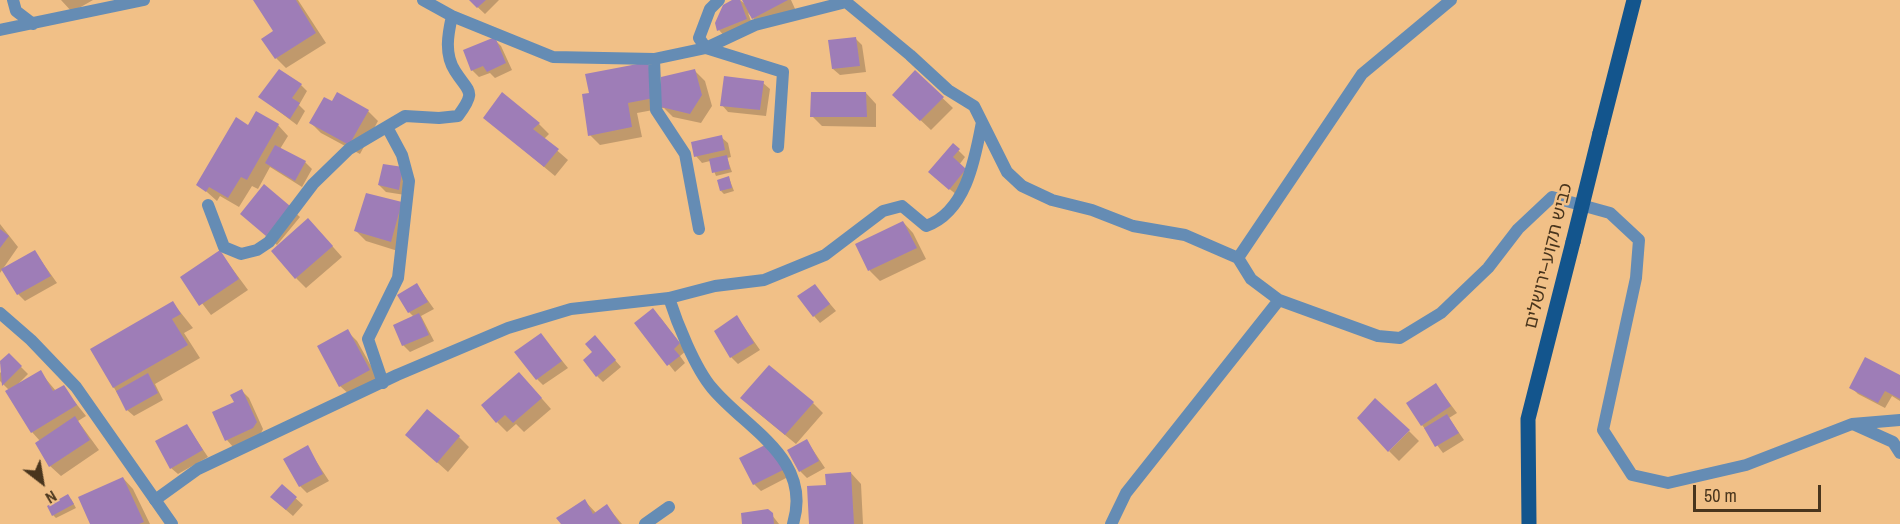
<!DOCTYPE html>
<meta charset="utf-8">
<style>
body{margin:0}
#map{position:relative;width:1900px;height:524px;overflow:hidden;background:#f1c087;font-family:"Archivo Narrow",sans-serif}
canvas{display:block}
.north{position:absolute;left:12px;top:452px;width:60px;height:60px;-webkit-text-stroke:4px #f1c087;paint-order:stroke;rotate:149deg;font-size:16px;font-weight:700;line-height:24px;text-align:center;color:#49351d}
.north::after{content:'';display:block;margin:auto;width:21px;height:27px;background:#49351d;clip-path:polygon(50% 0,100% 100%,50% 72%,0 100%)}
.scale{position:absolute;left:1693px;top:485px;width:128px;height:27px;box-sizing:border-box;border:3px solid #49351d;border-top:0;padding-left:8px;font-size:18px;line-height:21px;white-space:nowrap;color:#49351d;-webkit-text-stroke:4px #f1c087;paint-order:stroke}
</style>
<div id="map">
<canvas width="1900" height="524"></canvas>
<div class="north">N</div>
<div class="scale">50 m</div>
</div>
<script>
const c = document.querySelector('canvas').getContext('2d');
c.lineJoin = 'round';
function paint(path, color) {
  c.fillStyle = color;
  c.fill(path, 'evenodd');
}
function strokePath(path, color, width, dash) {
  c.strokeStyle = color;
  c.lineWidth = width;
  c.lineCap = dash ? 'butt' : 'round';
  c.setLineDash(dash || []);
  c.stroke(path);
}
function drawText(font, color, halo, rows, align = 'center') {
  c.font = font + ' "Archivo Narrow","Noto Sans Hebrew",sans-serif';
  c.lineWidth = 5;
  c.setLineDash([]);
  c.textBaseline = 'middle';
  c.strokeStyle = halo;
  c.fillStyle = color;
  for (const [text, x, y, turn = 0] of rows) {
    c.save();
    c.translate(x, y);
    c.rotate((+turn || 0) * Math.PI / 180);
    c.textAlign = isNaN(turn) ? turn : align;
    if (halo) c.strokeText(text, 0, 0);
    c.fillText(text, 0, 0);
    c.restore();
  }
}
const shadow = new Path2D(`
 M61,0H93L72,12Z
 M255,0H298L326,43L286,68L276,58L275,32Z
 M470,0H499L485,14Z
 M734,0H740L745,4L743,0H791L796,11L763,28L748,13L753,26L725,37L719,30Z
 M855,38L862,45L866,72L840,75L833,69Z
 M494,39L501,46L512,70L495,78L490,73L479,77L472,70Z
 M695,71L705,81L712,106L701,123L673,117L664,108L637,113L642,137L600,145L590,135L584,96L661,94Z
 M915,72L953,108L931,130L894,95Z
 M763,83L770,89L766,116L728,112L722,105Z
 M301,85L307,91L299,105L305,111L297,125L260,97Z
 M866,93L876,104V127L822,126L812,116Z
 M368,111L378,121L360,154L321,133L311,123Z
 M485,118L539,124L549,134L544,139L568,160L555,176Z
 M278,125L288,136L280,149L305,162L312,169L302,187L270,167L258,189L252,186L239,207L220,196L217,201L198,184L248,127Z
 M721,137L728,143L731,157L727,158L732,172L716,176L710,161L702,163L696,156Z
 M953,145L965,157L959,165L972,177L957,195L937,179Z
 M402,168L405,195L386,192L379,185Z
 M729,178L734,191L724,194L721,191Z
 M401,204L411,214L401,252L366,241L356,231Z
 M289,207L300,217L277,245L242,214Z
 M903,222L913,233L926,259L880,281L870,271L857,244Z
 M0,224L18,247L0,273Z
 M318,230L342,257L306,288L296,278Z
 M35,252L57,283L25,301L18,294Z
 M220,252L248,290L211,315L182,277Z
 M417,285L434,309L421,316L434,341L410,352L403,345L414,317L409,312Z
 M815,286L836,311L820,323L814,316Z
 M173,303L193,328L184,333L200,358L155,384L163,400L134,416L127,410L92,350Z
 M660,317L686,351L680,356L685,363L675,372L636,323Z
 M737,317L760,350L738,364L731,357Z
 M347,331L357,341L379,380L351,396L340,386Z
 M547,342L568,368L543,385L537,379Z
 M601,344L621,367L603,382L597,376Z
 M9,355L28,374L18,384L40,372L56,391L63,387L86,416L78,421L99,450L61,476L50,466L37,443L40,441L32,432L9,390L0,381V373L4,369L0,363Z
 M1900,376V401L1892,396L1885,408L1858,394L1851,387Z
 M529,384L551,409L524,432L516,424L507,432L497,422Z
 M1436,385L1457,413L1449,418L1464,440L1443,453L1422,425Z
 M242,391L249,398L263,429L260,435L233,447L227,440L236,403Z
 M813,403L823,413L796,444L752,408Z
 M187,426L208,457L178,474L171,468Z
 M1409,431L1419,441L1399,461L1389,451Z
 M459,437L469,447L448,472L418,445Z
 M807,441L825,468L807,478L800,471Z
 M769,445L788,477L761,491L754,484Z
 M307,447L329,481L307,493L300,486Z
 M851,473L861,484L863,524H810Z
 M123,478L133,489L150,524H91Z
 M282,486L303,505L293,516L279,504Z
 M71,499L76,508L56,518L53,515Z
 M585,501L596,513L607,506L622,524H562Z
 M768,510L779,524H744Z`);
const building = new Path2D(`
 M253,0H296L316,33L275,59L261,39L273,31Z
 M469,0H486L477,8Z
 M732,0H740L747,19L717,31L715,23L723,5Z
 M742,0H788L752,19Z
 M495,37L506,63L487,72L483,66L471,71L463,50Z
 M856,37L860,66L832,69L828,40Z
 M648,62L654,98L628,103L632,127L588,136L582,94L589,93L585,74Z
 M279,69L302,84L292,98L300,103L290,119L258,97Z
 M695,69L702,95L690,114L661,107V77Z
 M915,70L944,97L920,121L892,95Z
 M724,76L764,81L760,110L720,106Z
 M337,92L369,110L349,145L309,123L324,97L332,101Z
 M502,92L540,123L533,129L559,149L544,167L483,118Z
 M811,92H866L867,117H810Z
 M256,111L279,124L247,180L241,177L228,198L209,187L206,192L196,185L236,117L248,125Z
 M722,135L725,150L694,157L691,142Z
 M953,143L960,149L953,157L966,169L949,190L928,172Z
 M275,145L306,161L295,181L265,163Z
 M727,155L730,169L712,173L709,159Z
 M383,164L403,167L399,190L378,185Z
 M729,176L732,188L720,191L717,180Z
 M264,184L290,206L266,236L240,214Z
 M366,193L402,202L391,242L354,231Z
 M308,218L333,246L295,279L271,251Z
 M903,221L917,248L868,271L855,244Z
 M0,229L9,236L0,248Z
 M35,250L51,276L17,295L1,269Z
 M220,250L239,279L199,306L180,277Z
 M417,283L428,302L408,313L397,295Z
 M815,284L830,304L813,317L797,296Z
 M173,301L181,314L172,319L188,345L113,388L90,349Z
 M653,308L680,343L674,349L680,356L667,366L634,323Z
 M419,313L429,335L402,346L393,325Z
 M737,315L754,343L730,358L714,331Z
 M348,329L370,370L339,387L317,346Z
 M541,333L562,361L536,380L514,352Z
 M595,335L616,360L596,377L583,360L592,352L585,344Z
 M9,353L22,366L2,386L0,361Z
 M1865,357L1900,375V399L1885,391L1878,403L1849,388Z
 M769,365L814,402L785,435L740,398Z
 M41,370L53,391L64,385L77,405L31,433L5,391Z
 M519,372L542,398L513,423L505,415L496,423L481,405Z
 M148,373L158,393L126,411L116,391Z
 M1436,383L1451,406L1421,426L1406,403Z
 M242,389L257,422L253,428L225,441L212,412L234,402L230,395Z
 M1375,398L1410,430L1388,452L1357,418Z
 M427,409L460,436L437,463L405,435Z
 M1447,414L1459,433L1435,447L1424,428Z
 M75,416L90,440L49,467L35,443Z
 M187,424L203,450L170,469L155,441Z
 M807,439L819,461L799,472L787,450Z
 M769,443L783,470L753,485L739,458Z
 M308,445L323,474L299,487L283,459Z
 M851,472L854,524H809L807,486L826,485L825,474Z
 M123,477L144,522L139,524H90L78,497Z
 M282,484L297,497L286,510L270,497Z
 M68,494L74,504L52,516L47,506Z
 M585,499L593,514L607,504L620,524H561L556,518Z
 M768,509L773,513L774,524H742L741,513Z`);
const minor = new Path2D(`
 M13,0L16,11L33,24
 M423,0L452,16L553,57L654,59L706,48L755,25L846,2L910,55L948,90L974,106L1007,172L1022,186L1052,200L1092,210L1133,226L1185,235L1238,258L1251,279L1279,300L1378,336L1400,338L1441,313L1488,268L1518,229L1552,197L1610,213L1639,240L1636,278L1603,430L1632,475L1668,483L1746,465L1852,424L1900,420
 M719,0L710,9L699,38L706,48L783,72L778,147
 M0,30L144,0
 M654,59L656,110L685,154L699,229
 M208,205L224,247L241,254L257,250L269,242L313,184L349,149L405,116L439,118L458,116C477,90 469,93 455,71C444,54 448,34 452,16
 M1238,258L1362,74L1451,0
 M669,298C677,323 695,368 712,388C746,429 813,458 793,524
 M383,383L368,339L398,278L409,181L402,155L387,127
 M1853,424L1893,442L1900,453
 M155,500L198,469L397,375L508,328L571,309L669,298L715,286L764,280L825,255L883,211L902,206L926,226C966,212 975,159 982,122
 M645,524L669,507
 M1111,524L1126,493L1279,300`);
const tertiary = new Path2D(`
 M0,313L31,340L76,387L172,524`);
const primary = new Path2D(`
 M1600,133L1634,0
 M1529,524L1528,419L1573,242`);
const primaryBridge = new Path2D(`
 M1573,242L1600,133`);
const streetNames = [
 ["כביש תקוע–ירושלים",1549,256,-76]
];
paint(shadow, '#0003');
paint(building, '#9e7db7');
strokePath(minor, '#658cb4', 12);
strokePath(tertiary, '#658cb4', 12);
strokePath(primary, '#13558d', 15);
strokePath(primaryBridge, '#13558d', 15);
drawText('18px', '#49351d', '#f1c087', streetNames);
</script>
